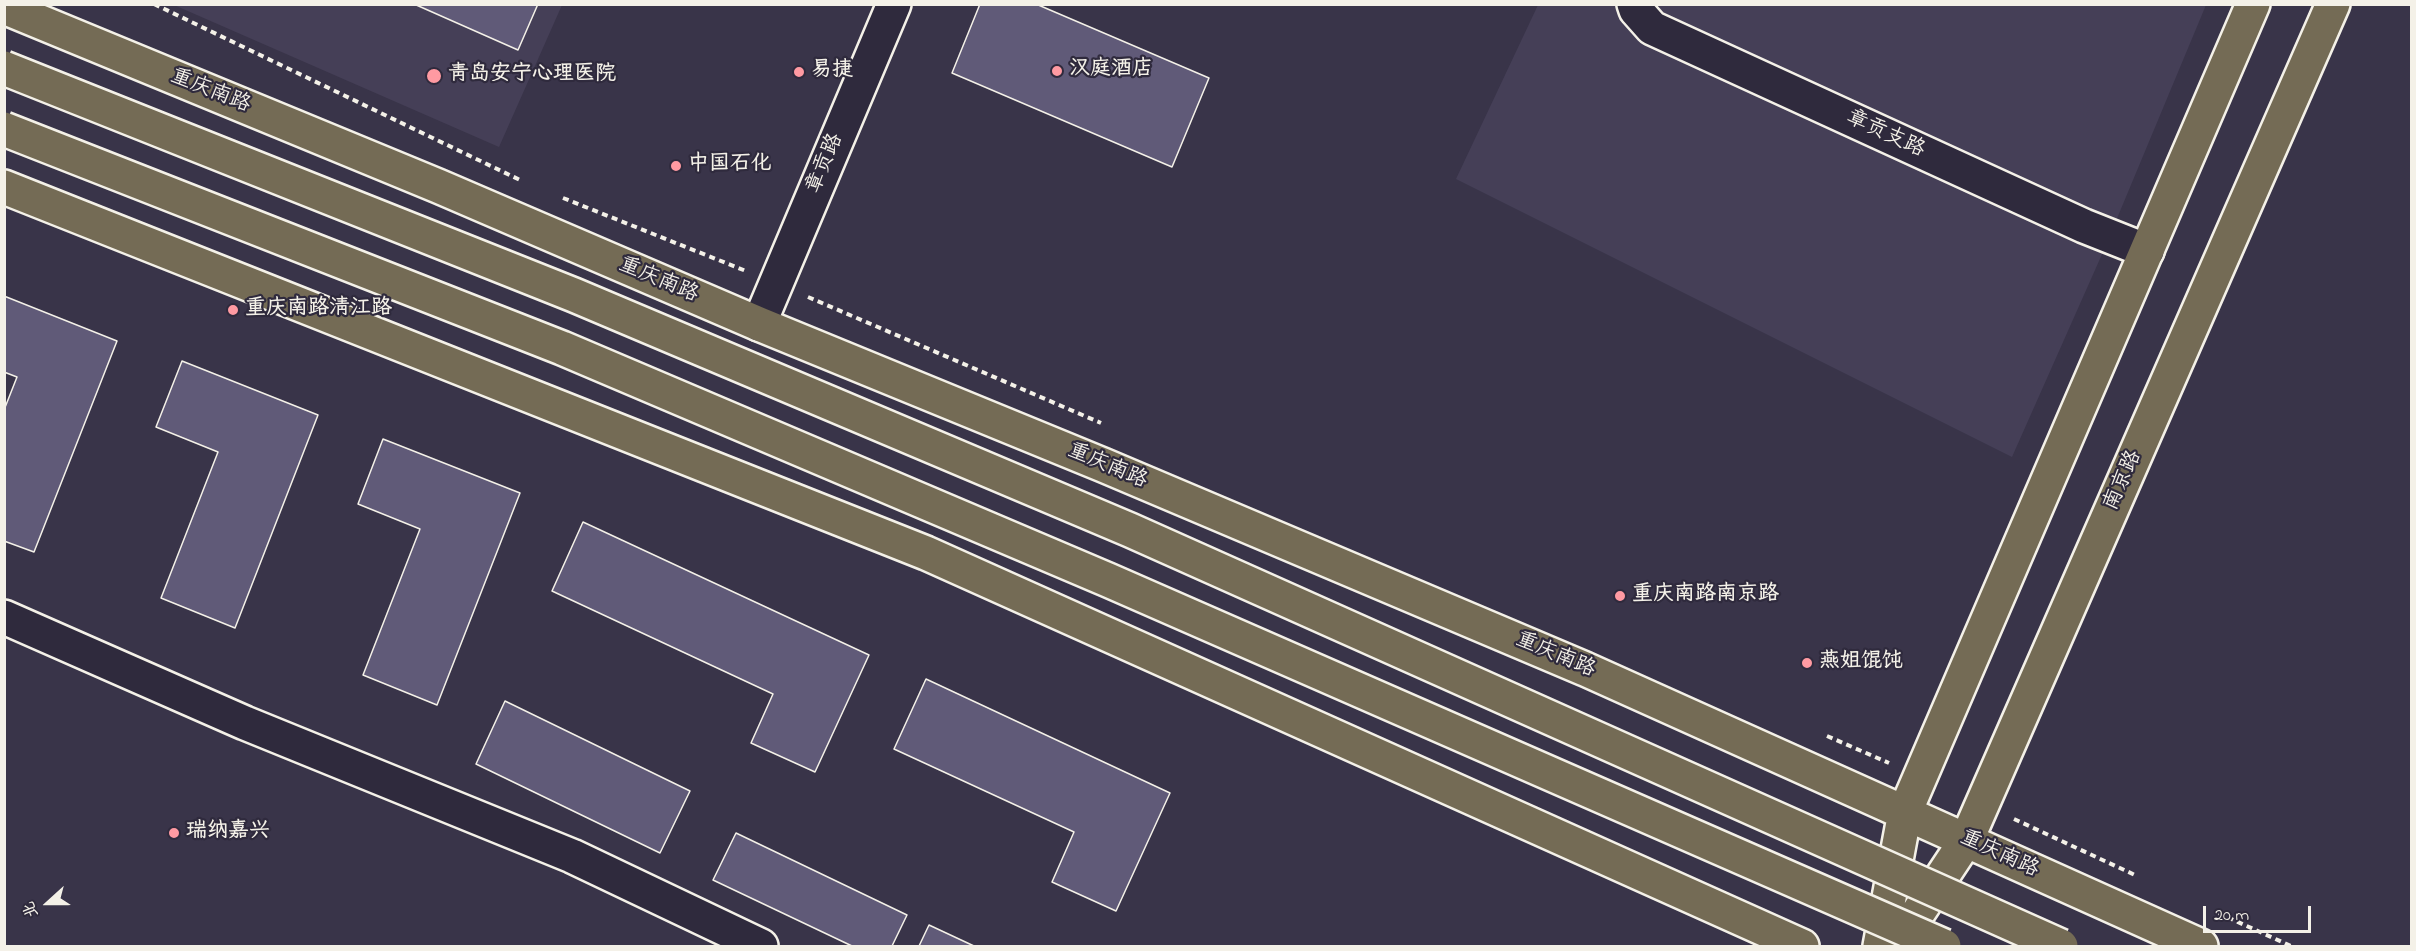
<!DOCTYPE html>
<meta charset="utf-8">
<style>
body{margin:0}
#map{position:relative;width:2416px;height:951px;overflow:hidden;background:#393449;font-family:"Indie Flower","LXGW WenKai TC",sans-serif}
canvas{display:block}
.frame{position:absolute;inset:0;border:6px solid #f4f1e8;pointer-events:none}
.north{position:absolute;left:18px;top:873px;width:60px;height:60px;-webkit-text-stroke:4px #2f2a3d;paint-order:stroke;rotate:249deg;font-size:16px;font-weight:700;line-height:24px;text-align:center;color:#f4f1e8}
.north::after{content:'';display:block;margin:auto;width:21px;height:27px;background:#f4f1e8;clip-path:polygon(50% 0,100% 100%,50% 72%,0 100%)}
.scale{position:absolute;left:2203px;top:906px;width:108px;height:27px;box-sizing:border-box;border:3px solid #f4f1e8;border-top:0;padding-left:8px;font-size:18px;line-height:21px;white-space:nowrap;color:#f4f1e8;-webkit-text-stroke:4px #2f2a3d;paint-order:stroke}
</style>
<div id="map">
<canvas width="2416" height="951"></canvas>
<div class="frame"></div>
<div class="north">北</div>
<div class="scale">20 m</div>
</div>
<script>
const c = document.querySelector('canvas').getContext('2d');
c.lineJoin = 'round';
function paint(path, color) {
  c.fillStyle = color;
  c.fill(path, 'evenodd');
}
function strokePath(path, color, width, dash) {
  c.strokeStyle = color;
  c.lineWidth = width;
  c.lineCap = dash ? 'butt' : 'round';
  c.setLineDash(dash || []);
  c.stroke(path);
}
function drawText(font, color, halo, rows, align = 'center') {
  c.font = font + ' "Indie Flower","LXGW WenKai TC",sans-serif';
  c.lineWidth = 4.5;
  c.setLineDash([]);
  c.textBaseline = 'middle';
  c.strokeStyle = halo;
  c.fillStyle = color;
  for (const [text, x, y, turn = 0] of rows) {
    c.save();
    c.translate(x, y);
    c.rotate((+turn || 0) * Math.PI / 180);
    c.textAlign = isNaN(turn) ? turn : align;
    if (halo) c.strokeText(text, 0, 0);
    c.fillText(text, 0, 0);
    c.restore();
  }
}
const built = new Path2D(`
 M174,5H562L499,147Z
 M1538,5H2206L2103,252L2012,457L1456,179Z`);
const building = new Path2D(`
 M414,4H538L518,50Z
 M980,4H1036L1209,78L1172,167L952,73Z
 M4,296L117,341L34,552L4,541V410L17,377L4,372Z
 M182,361L318,415L235,628L161,598L218,452L156,427Z
 M383,439L520,493L437,705L363,675L420,529L358,504Z
 M583,522L869,655L815,772L751,743L773,694L552,591Z
 M926,679L1170,793L1116,911L1052,882L1074,832L894,749Z
 M505,701L690,791L660,853L476,764Z
 M736,833L907,915L892,946H852L713,880Z
 M929,925L974,946H919Z`);
const path = new Path2D(`
 M154,4L520,180
 M563,198L746,271
 M808,297L1101,423
 M1827,736L1889,763
 M2014,819L2135,875
 M2218,913L2291,946`);
const minor = new Path2D(`
 M1634,4L1636,10L1652,28L2084,226L2147,251
 M759,324L894,4
 M4,617L245,723L572,856L761,946`);
const major = new Path2D(`
 M4,7L438,186L759,324L1103,465L1585,669L2201,946
 M4,187L926,553L1802,946
 M1880,946L1905,812L2253,4
 M1896,946L1967,839L2333,4`);
const highwayBridge = new Path2D(`
 M4,68L574,295L1130,530L2061,946
 M4,129L562,348L1108,580L1944,946`);
const markers = [
 [1057,71,6,"#ff9aa2"],
 [799,72,6,"#ff9aa2"],
 [434,76,8,"#ff9aa2"],
 [676,166,6,"#ff9aa2"],
 [233,310,6,"#ff9aa2"],
 [1620,596,6,"#ff9aa2"],
 [1807,663,6,"#ff9aa2"],
 [174,833,6,"#ff9aa2"]
];
const poiNames = [
 ["汉庭酒店",1069,71],
 ["易捷",811,72],
 ["青岛安宁心理医院",448,76],
 ["中国石化",688,166],
 ["重庆南路清江路",245,310],
 ["重庆南路南京路",1632,596],
 ["燕姐馄饨",1819,663],
 ["瑞纳嘉兴",186,833]
];
const streetNames = [
 ["重庆南路",210,92,22],
 ["章贡支路",1885,135,25],
 ["章贡路",826,164,-67],
 ["重庆南路",658,281,23],
 ["重庆南路",1107,467,23],
 ["南京路",2124,481,-66],
 ["重庆南路",1555,656,23],
 ["重庆南路",1999,855,25]
];
paint(built, '#453f57');
paint(building, '#605a78');
strokePath(building, '#f4f1e8', 1.5);
strokePath(minor, '#f4f1e8', 38);
strokePath(major, '#f4f1e8', 38);
strokePath(path, '#f4f1e8', 4, [6, 4.5]);
strokePath(minor, '#2f2a3d', 33);
strokePath(major, '#746b55', 33);
strokePath(highwayBridge, '#f4f1e8', 38, []);
strokePath(highwayBridge, '#746b55', 33);
for (const [x, y, r, color] of markers) {
  const dot = new Path2D();
  dot.arc(x, y, r, 0, 2 * Math.PI);
  c.fillStyle = color;
  c.fill(dot);
  strokePath(dot, '#2f2a3d', 2);
}
drawText('bold 21px', '#f4f1e8', '#2f2a3d', poiNames, 'left');
drawText('21px', '#f4f1e8', '#2f2a3d', streetNames);
</script>
